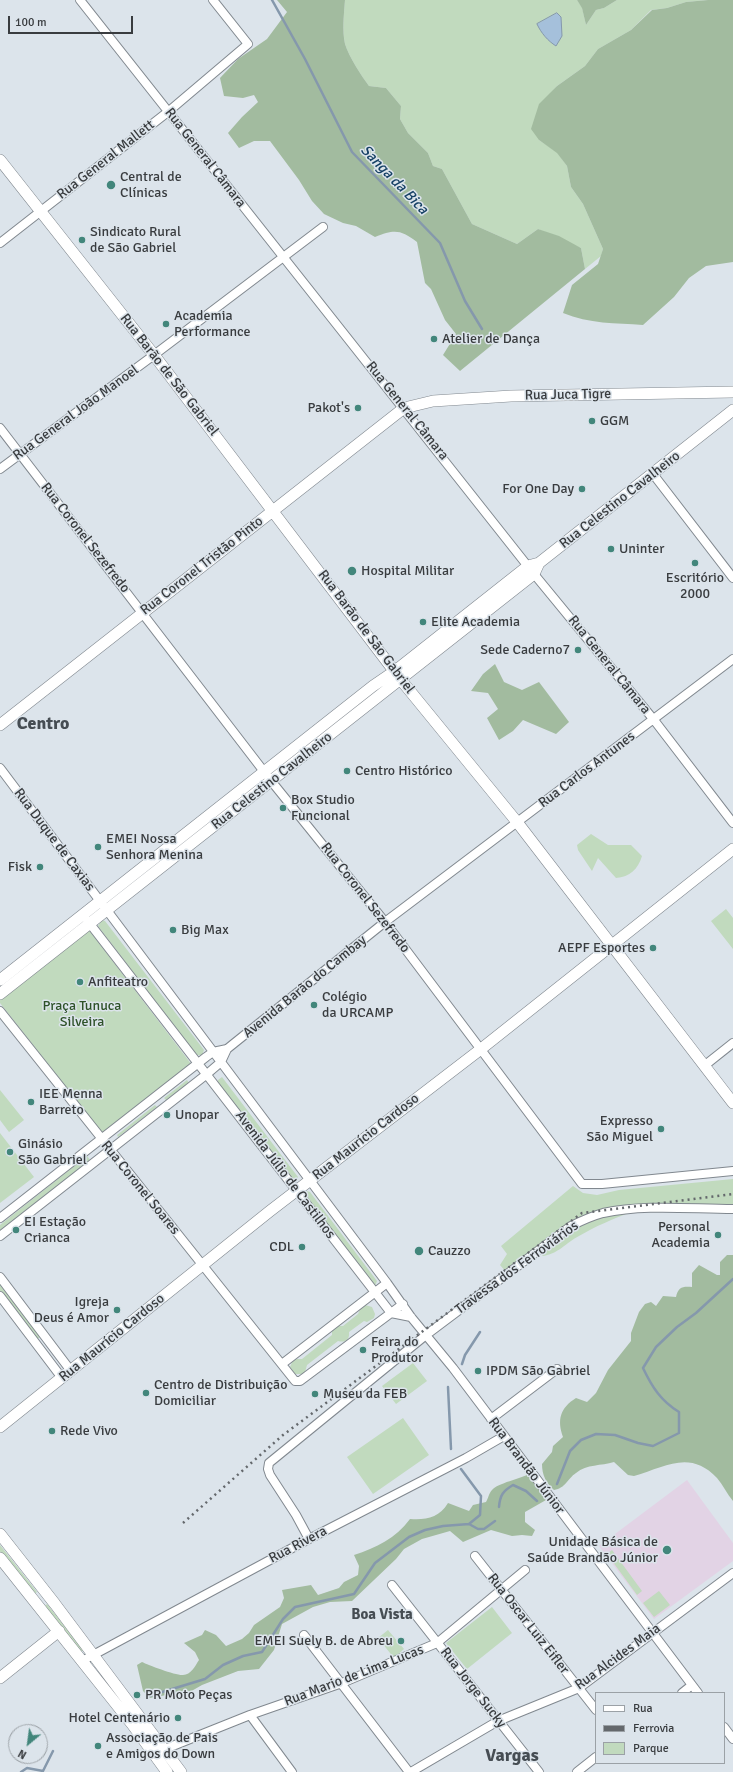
<!DOCTYPE html>
<meta charset="utf-8">
<style>
body{margin:0}
#map{position:relative;width:733px;height:1772px;overflow:hidden;background:#dce4eb;font-family:Signika,sans-serif}
canvas{display:block}
.legend{position:absolute;left:595px;top:1692px;width:130px;height:72px;box-sizing:border-box;background:#dce4eb;border:1px solid #9ba1a6;margin:0;padding:5px 7px;list-style:none;font-size:12px;color:#393c3f}
.legend li{display:flex;align-items:center;gap:8px;height:20px}
.legend b{width:20px;border:1px solid #9ba1a6}
.north{position:absolute;left:8px;top:1724px;width:40px;height:40px;box-sizing:border-box;background:#dce4eb;border:1px solid #9ba1a6;border-radius:50%;rotate:209deg;font-size:11px;font-weight:700;line-height:16px;text-align:center;color:#393c3f}
.north::after{content:'';display:block;margin:auto;width:14px;height:18px;background:#42867b;clip-path:polygon(50% 0,100% 100%,50% 72%,0 100%)}
.scale{position:absolute;left:8px;top:16px;width:125px;height:18px;box-sizing:border-box;border:2px solid #393c3f;border-top:0;padding-left:5px;font-size:12px;line-height:14px;white-space:nowrap;color:#393c3f;-webkit-text-stroke:3px #dce4eb;paint-order:stroke}
</style>
<div id="map">
<canvas width="733" height="1772"></canvas>
<ul class="legend">
<li><b style="height:5px;background:#fff"></b>Rua</li>
<li><b style="height:5px;background:#64686c"></b>Ferrovia</li>
<li><b style="height:11px;background:#c1dabe"></b>Parque</li>
</ul>
<div class="north">N</div>
<div class="scale">100 m</div>
</div>
<script>
const c = document.querySelector('canvas').getContext('2d');
c.lineJoin = 'round';
function paint(path, color) {
  c.fillStyle = color;
  c.fill(path, 'evenodd');
}
function strokePath(path, color, width, dash) {
  c.strokeStyle = color;
  c.lineWidth = width;
  c.lineCap = dash ? 'butt' : 'round';
  c.setLineDash(dash || []);
  c.stroke(path);
}
function drawText(font, color, halo, rows, align = 'center') {
  c.font = font + ' Signika,sans-serif';
  c.lineWidth = 3;
  c.setLineDash([]);
  c.textBaseline = 'middle';
  c.strokeStyle = halo;
  c.fillStyle = color;
  for (const [text, x, y, turn = 0] of rows) {
    c.save();
    c.translate(x, y);
    c.rotate((+turn || 0) * Math.PI / 180);
    c.textAlign = isNaN(turn) ? turn : align;
    if (halo) c.strokeText(text, 0, 0);
    c.fillText(text, 0, 0);
    c.restore();
  }
}
const medical = new Path2D(`
 M687,1480L733,1543V1561L654,1619L599,1546Z`);
const green = new Path2D(`
 M345,0H577L582,7L586,25L596,10L604,8L617,0H708L686,2L667,8L651,10L631,30L598,49L585,66L557,86L549,95L539,140L557,152L567,166L571,187L583,204L603,249L601,256L585,269L581,248L538,229L517,244L472,224L442,169L433,166L428,153L408,133L400,119L401,106L386,88L369,86C361,75 349,57 345,44C342,30 344,14 345,0Z
 M591,834L608,845H631L642,856C638,869 630,877 616,878L598,858L592,871L578,850L577,845Z
 M726,909L733,918V949L711,921Z
 M102,920L105,921L204,1050L202,1055H196L98,926Z
 M89,930L192,1065L104,1135L0,1003V999Z
 M222,1077L298,1177L296,1181H294L218,1083V1080Z
 M187,1080L189,1083L166,1100L164,1098Z
 M0,1090L24,1120L9,1132L0,1120Z
 M155,1105L157,1107L118,1137L117,1135Z
 M0,1133L34,1177L0,1203Z
 M87,1156L90,1160L0,1231V1225Z
 M733,1179V1204L652,1205L600,1212L506,1272L500,1265L507,1254L501,1246L573,1186L583,1193L597,1195L619,1190Z
 M307,1191L310,1192L377,1281L375,1286L304,1194Z
 M631,1212C613,1219 596,1226 579,1236C567,1242 557,1255 542,1256L553,1243L573,1227L604,1214Z
 M0,1280L42,1336L36,1340L0,1292Z
 M365,1305L372,1307L375,1314L374,1318L367,1322L364,1321L349,1332C350,1340 345,1343 338,1341L307,1365L305,1372L302,1374H295L290,1367L293,1360L297,1359H302L332,1335V1331L337,1326H343L358,1314L361,1307Z
 M413,1363L427,1381L396,1404L382,1386Z
 M403,1418L429,1455L373,1494L347,1457Z
 M0,1545L37,1592L33,1595L0,1554Z
 M612,1550L642,1591L637,1595L607,1554Z
 M659,1591L670,1605L654,1617L643,1603Z
 M47,1604L83,1650L79,1654L43,1608Z
 M492,1607L512,1633L467,1669L446,1643Z
 M388,1630L404,1649L394,1658L378,1638Z`);
const forest = new Path2D(`
 M277,0H345C344,14 342,30 345,44C349,57 361,75 369,86L386,88L401,106L400,119L408,133L428,153L433,166L442,169L472,224L517,244L538,229L559,236L581,248L585,269L460,371L443,355L456,334L445,320L431,289L425,283L417,242C401,230 395,229 375,237L356,226L343,223L324,214L312,201L299,180L270,141H254L239,148L228,133L242,117L258,102L254,95L243,98L224,96L220,78L238,59L267,39L287,12Z
 M577,0H617L604,8L596,10L586,25L582,8Z
 M708,0H733V262L706,266L689,278L674,297L643,325C616,323 589,324 563,313L572,285L598,264L603,249L583,204L571,187L567,166L557,153L539,140L531,129L539,104L557,86L585,66L598,49L631,30L652,10L667,8L686,2Z
 M495,664L504,682L522,690L539,682L569,722L556,734L523,720L513,731L499,740L487,718L498,709L488,693L471,691L483,674Z
 M727,1255H733V1501C727,1494 723,1485 717,1478C690,1449 665,1467 634,1476L628,1475L614,1462C601,1466 587,1464 576,1473C567,1479 566,1488 554,1490C546,1483 542,1475 542,1464L552,1452L553,1446L563,1437C557,1420 560,1408 576,1398L587,1402L596,1393L608,1370L631,1341V1333L639,1312L645,1304L651,1302L656,1306L663,1296L676,1297C678,1287 683,1286 692,1287V1273L699,1265L717,1275H720V1262Z
 M531,1473L546,1500L525,1512V1522L535,1530L532,1536L522,1535L512,1536L491,1530L463,1542L450,1531L422,1539L404,1549L396,1559L352,1601L330,1602L313,1607L282,1624L274,1650L259,1669L238,1671L202,1685L181,1697L172,1694L150,1698L143,1691L137,1665L142,1662C148,1665 177,1676 183,1675C191,1675 195,1666 199,1660L195,1652L184,1643L202,1635L205,1630L216,1635L226,1646L242,1639L249,1633L254,1625L280,1607L284,1598L282,1590L311,1585L318,1595L339,1588L344,1582L358,1575L359,1566L354,1555C376,1548 396,1538 410,1519C426,1520 439,1518 448,1503L469,1511L473,1505L486,1502C488,1499 489,1493 492,1490C498,1483 520,1479 531,1473Z`);
const water = new Path2D(`
 M557,13L561,17L562,36L556,46C548,41 541,33 537,24Z`);
const stream = new Path2D(`
 M272,0L305,59L352,152L440,243L465,301L482,329
 M462,1364L465,1355L480,1332
 M448,1387L451,1449
 M461,1469L481,1496L480,1515L469,1524
 M557,1484L570,1451L581,1440L596,1434L615,1435L638,1443L653,1446L679,1433V1412C661,1401 652,1387 643,1368L656,1347L677,1327L696,1313L733,1279
 M499,1507C500,1495 503,1491 513,1485L526,1491L537,1501
 M149,1696L205,1679L223,1665L243,1656L262,1652L283,1619L295,1607L354,1594L375,1563L409,1537L425,1530L443,1526L469,1524L478,1529H484L495,1521
 M21,1772L27,1768L43,1771L53,1751`);
const street = new Path2D(`
 M80,0L534,574L654,720L733,823
 M0,243L169,111L248,44L213,0
 M0,428L272,782L385,922L582,1184H602L733,1171
 M0,469L154,355L323,227
 M653,474L733,578
 M0,768L387,1283L411,1317L453,1368L698,1693
 M87,920L391,1313
 M0,1011L295,1381H300L403,1304
 M704,1066L733,1043
 M0,1218L206,1057L213,1052L227,1049L385,922L733,659
 M0,1236L207,1074L221,1062L227,1049
 M0,1277L71,1371
 M0,1296L62,1378
 M391,1313L411,1317
 M282,1364L387,1283
 M491,1419L557,1369
 M309,1539L296,1515L270,1475L268,1469L269,1463L426,1335L571,1226C581,1221 592,1216 603,1213C645,1204 690,1209 733,1209
 M475,1556L596,1710
 M392,1585L539,1772
 M304,1635L409,1772
 M82,1661L309,1539L466,1458L504,1436
 M682,1693L692,1685
 M250,1715L292,1772
 M724,1727L733,1739
 M160,1751L250,1715L342,1683L437,1643L525,1570
 M411,1772L498,1721L579,1688L733,1573
 M577,1772L596,1757`);
const secondary = new Path2D(`
 M0,160L154,355L401,680L517,822L733,1103
 M0,725L404,408L433,401L511,396L733,392
 M0,980L373,686L395,671L528,566L539,563L733,410
 M0,994L534,574L539,563
 M0,1427L270,1211L481,1049L733,849
 M0,1534L55,1604L181,1772
 M0,1558L132,1724L167,1772
 M0,1678L59,1631`);
const rail = new Path2D(`
 M183,1523L283,1435L582,1213L733,1194`);
const markers = [
 [111,185,5,"#42867b"],
 [82,240,4,"#42867b"],
 [166,324,4,"#42867b"],
 [434,339,4,"#42867b"],
 [358,408,4,"#42867b"],
 [592,421,4,"#42867b"],
 [582,489,4,"#42867b"],
 [611,549,4,"#42867b"],
 [695,563,4,"#42867b"],
 [352,571,5,"#42867b"],
 [423,622,4,"#42867b"],
 [578,650,4,"#42867b"],
 [347,771,4,"#42867b"],
 [283,808,4,"#42867b"],
 [98,847,4,"#42867b"],
 [40,867,4,"#42867b"],
 [173,930,4,"#42867b"],
 [653,948,4,"#42867b"],
 [80,982,4,"#42867b"],
 [314,1005,4,"#42867b"],
 [31,1102,4,"#42867b"],
 [167,1115,4,"#42867b"],
 [661,1129,4,"#42867b"],
 [10,1152,4,"#42867b"],
 [16,1230,4,"#42867b"],
 [718,1235,4,"#42867b"],
 [302,1247,4,"#42867b"],
 [419,1251,5,"#42867b"],
 [117,1310,4,"#42867b"],
 [363,1350,4,"#42867b"],
 [478,1371,4,"#42867b"],
 [146,1393,4,"#42867b"],
 [315,1394,4,"#42867b"],
 [52,1431,4,"#42867b"],
 [667,1550,5,"#42867b"],
 [401,1641,4,"#42867b"],
 [137,1695,4,"#42867b"],
 [178,1718,4,"#42867b"],
 [98,1746,4,"#42867b"]
];
const streetNames = [
 ["Rua General Câmara",205,158,52],
 ["Rua General Mallett",106,160,-38],
 ["Rua Barão de São Gabriel",169,375,52],
 ["Rua Juca Tigre",568,395,-1],
 ["Rua General Câmara",407,411,51],
 ["Rua General João Manoel",76,413,-36],
 ["Rua Celestino Cavalheiro",620,500,-38],
 ["Rua Coronel Sezefredo",85,538,52],
 ["Rua Coronel Tristão Pinto",202,566,-38],
 ["Rua Barão de São Gabriel",366,632,53],
 ["Rua General Câmara",609,665,51],
 ["Rua Carlos Antunes",587,770,-37],
 ["Rua Celestino Cavalheiro",272,781,-38],
 ["Rua Duque de Caxias",54,840,53],
 ["Rua Coronel Sezefredo",365,898,52],
 ["Avenida Barão do Cambay",305,987,-39],
 ["Rua Maurício Cardoso",366,1137,-38],
 ["Avenida Júlio de Castilhos",285,1175,53],
 ["Rua Coronel Soares",140,1188,51],
 ["Travessa dos Ferroviários",517,1268,-36],
 ["Rua Maurício Cardoso",112,1338,-39],
 ["Rua Brandão Júnior",526,1466,53],
 ["Rua Rivera",298,1545,-28],
 ["Rua Oscar Luiz Eifler",528,1624,52],
 ["Rua Alcides Maia",618,1657,-36],
 ["Rua Mario de Lima Lucas",354,1676,-21],
 ["Rua Jorge Sucky",473,1688,52]
];
const poiNames = [
 ["Central de",120,177],
 ["Clínicas",120,193],
 ["Sindicato Rural",90,232],
 ["de São Gabriel",90,248],
 ["Academia",174,316],
 ["Performance",174,332],
 ["Atelier de Dança",442,339],
 ["Pakot's",350,408,"right"],
 ["GGM",600,421],
 ["For One Day",574,489,"right"],
 ["Uninter",619,549],
 ["Hospital Militar",361,571],
 ["Escritório",695,578,"center"],
 ["2000",695,594,"center"],
 ["Elite Academia",431,622],
 ["Sede Caderno7",570,650,"right"],
 ["Centro Histórico",355,771],
 ["Box Studio",291,800],
 ["Funcional",291,816],
 ["EMEI Nossa",106,839],
 ["Senhora Menina",106,855],
 ["Fisk",32,867,"right"],
 ["Big Max",181,930],
 ["AEPF Esportes",645,948,"right"],
 ["Anfiteatro",88,982],
 ["Colégio",322,997],
 ["da URCAMP",322,1013],
 ["IEE Menna",39,1094],
 ["Barreto",39,1110],
 ["Unopar",175,1115],
 ["Expresso",653,1121,"right"],
 ["São Miguel",653,1137,"right"],
 ["Ginásio",18,1144],
 ["São Gabriel",18,1160],
 ["EI Estação",24,1222],
 ["Crianca",24,1238],
 ["Personal",710,1227,"right"],
 ["Academia",710,1243,"right"],
 ["CDL",294,1247,"right"],
 ["Cauzzo",428,1251],
 ["Igreja",109,1302,"right"],
 ["Deus é Amor",109,1318,"right"],
 ["Feira do",371,1342],
 ["Produtor",371,1358],
 ["IPDM São Gabriel",486,1371],
 ["Centro de Distribuição",154,1385],
 ["Domiciliar",154,1401],
 ["Museu da FEB",323,1394],
 ["Rede Vivo",60,1431],
 ["Unidade Básica de",658,1542,"right"],
 ["Saúde Brandão Júnior",658,1558,"right"],
 ["EMEI Suely B. de Abreu",393,1641,"right"],
 ["PR Moto Peças",145,1695],
 ["Hotel Centenário",170,1718,"right"],
 ["Associação de Pais",106,1738],
 ["e Amigos do Down",106,1754]
];
const parkNames = [
 ["Praça Tunuca",82,1006],
 ["Silveira",82,1022]
];
const waterNames = [
 ["Sanga da Bica",394,180,46]
];
const neighbourhoodNames = [
 ["Boa Vista",382,1615]
];
const districtNames = [
 ["Centro",43,724],
 ["Vargas",512,1756]
];
paint(medical, '#e2d3e5');
paint(green, '#c1dabe');
paint(forest, '#a2bb9f');
paint(water, '#a5c0db');
strokePath(water, '#8598ac', 1);
strokePath(stream, '#8598ac', 2.5);
strokePath(street, '#81888f', 10);
strokePath(secondary, '#81888f', 12);
strokePath(street, '#fff', 8);
strokePath(secondary, '#fff', 11);
strokePath(rail, '#64686c', 2.5, [2, 4]);
for (const [x, y, r, color] of markers) {
  const dot = new Path2D();
  dot.arc(x, y, r, 0, 2 * Math.PI);
  c.fillStyle = color;
  c.fill(dot);
  strokePath(dot, '#dce4eb', 1.5);
}
drawText('14px', '#393c3f', '#dce4eb', streetNames);
drawText('14px', '#393c3f', '#dce4eb', poiNames, 'left');
drawText('14px', '#2e5229', '#dce4eb', parkNames);
drawText('italic 15px', '#164165', '#dce4eb', waterNames);
drawText('bold 15px', '#464d53', '#dce4eb', neighbourhoodNames);
drawText('bold 18px', '#464d53', '#dce4eb', districtNames);
</script>
